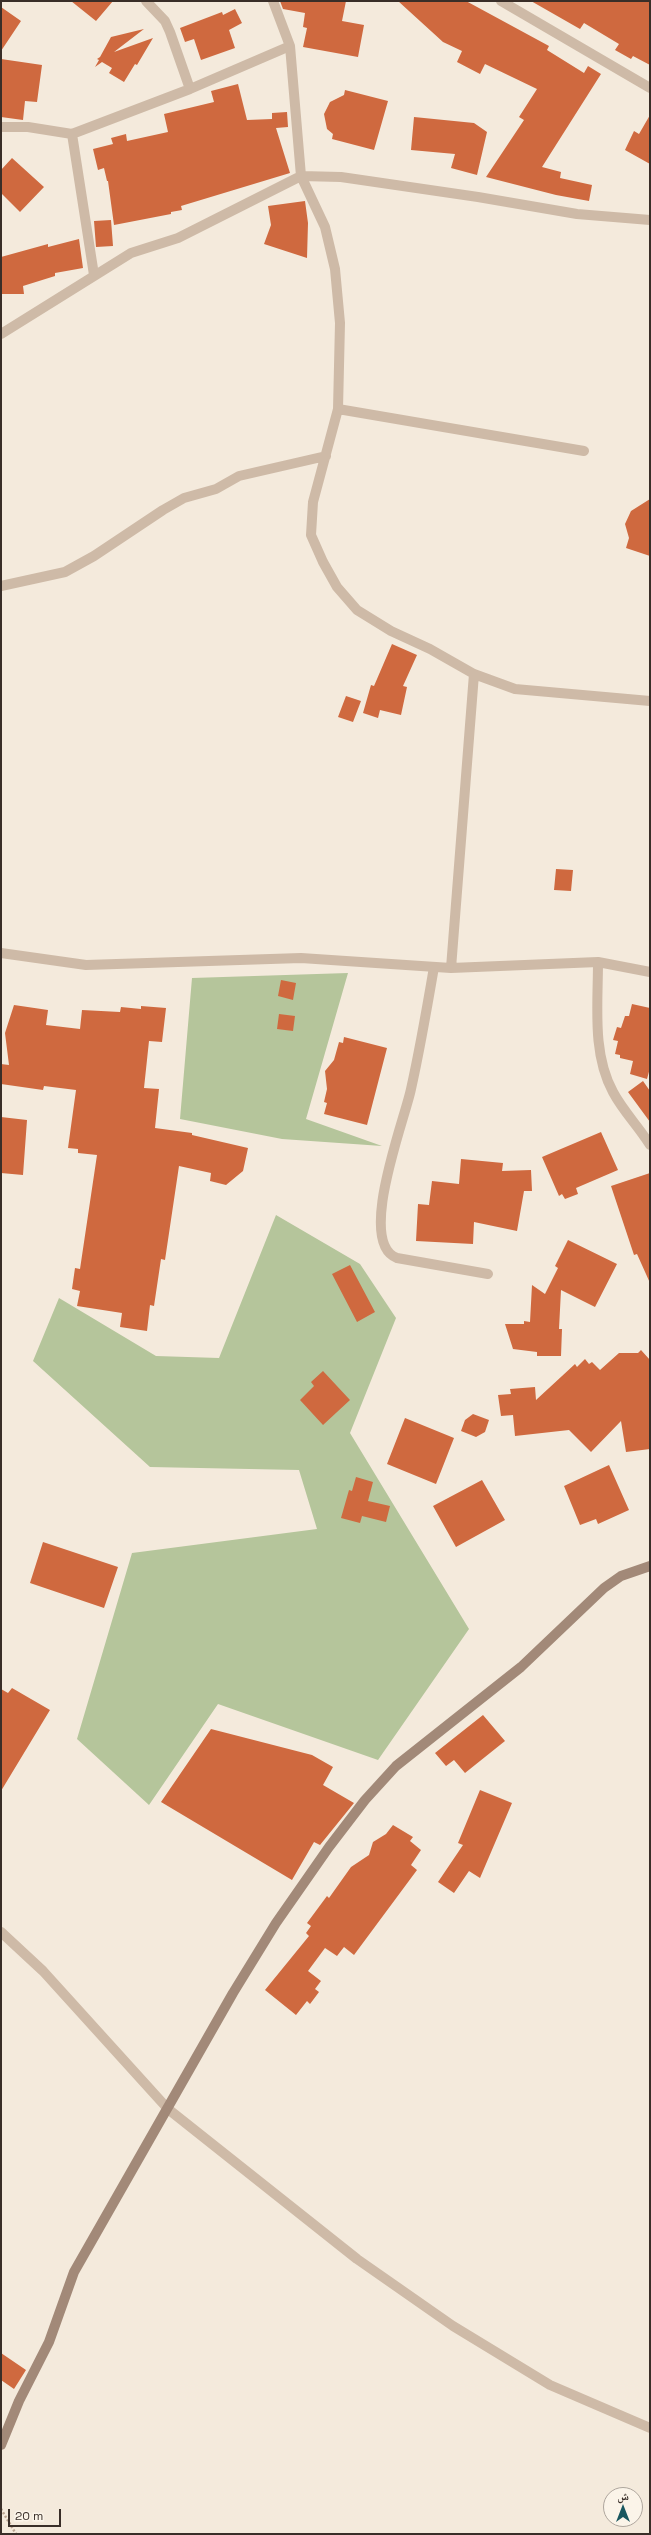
<!DOCTYPE html>
<meta charset="utf-8">
<style>
body{margin:0}
#map{position:relative;width:651px;height:2535px;overflow:hidden;background:#f4eadc;font-family:"Space Grotesk","Noto Naskh Arabic",sans-serif}
canvas{display:block}
.frame{position:absolute;inset:0;border:2px solid #392e28;pointer-events:none}
.north{position:absolute;left:603px;top:2487px;width:40px;height:40px;box-sizing:border-box;background:#fbf4e9;border:1px solid #ada59c;border-radius:50%;rotate:0deg;font-size:11px;font-weight:700;line-height:16px;text-align:center;color:#392e28}
.north::after{content:'';display:block;margin:auto;width:14px;height:18px;background:#1a575f;clip-path:polygon(50% 0,100% 100%,50% 72%,0 100%)}
.scale{position:absolute;left:8px;top:2509px;width:53px;height:18px;box-sizing:border-box;border:2px solid #392e28;border-top:0;padding-left:5px;font-size:12px;line-height:14px;white-space:nowrap;color:#392e28;-webkit-text-stroke:3px #fbf4e9;paint-order:stroke}
</style>
<div id="map">
<canvas width="651" height="2535"></canvas>
<div class="frame"></div>
<div class="north">ش</div>
<div class="scale">20 m</div>
</div>
<script>
const c = document.querySelector('canvas').getContext('2d');
c.lineJoin = 'round';
function paint(path, color) {
  c.fillStyle = color;
  c.fill(path, 'evenodd');
}
function strokePath(path, color, width, dash) {
  c.strokeStyle = color;
  c.lineWidth = width;
  c.lineCap = dash ? 'butt' : 'round';
  c.setLineDash(dash || []);
  c.stroke(path);
}
const green = new Path2D(`
 M348,973L306,1119L382,1146L282,1139L180,1119L192,978Z
 M276,1215L360,1264L396,1318L350,1433L469,1629L378,1760L218,1704L149,1805L77,1739L132,1553L317,1529L299,1470L150,1467L33,1361L59,1298L156,1356L219,1358Z`);
const building = new Path2D(`
 M71,1H113L96,21Z
 M280,1H346L342,21L364,25L358,57L303,47L307,28L303,27L305,13L283,9Z
 M398,1H466L549,46L547,50L584,73L588,66L601,74L542,167L561,172L560,178L592,185L589,201L556,195L486,177L524,120L519,117L537,89L485,64L480,74L457,62L462,51L443,42Z
 M531,1H650V65L633,56L631,59L615,50L619,44L584,23L580,29Z
 M1,7L21,21L1,51Z
 M235,9L242,23L229,30L235,48L201,60L194,39L185,42L180,28L222,12L223,15Z
 M144,29L114,52L153,38L137,65L135,64L124,82L109,73L112,68L102,62L95,67L99,60L97,59L100,57L111,37Z
 M1,59L42,65L37,102L25,101L23,120L1,117Z
 M238,84L247,120L272,119V113L287,112L288,127L276,128L290,173L181,206L182,210L171,212V214L114,225L108,181H107L104,168L98,170L93,149L113,144L111,138L126,134L127,141L168,132L164,114L214,102L211,91Z
 M345,90L388,101L374,150L332,139L333,134L327,129L324,114L330,102L344,95Z
 M650,115V164L625,150L634,131L639,134Z
 M414,117L474,123L487,132L477,175L451,168L455,154L411,150Z
 M12,158L44,187L20,212L1,193V170Z
 M305,201L308,223L307,258L264,244L271,225L268,206Z
 M111,220L113,246L96,247L94,221Z
 M79,239L83,268L55,273V276L23,286L24,294H1V257L48,244V247Z
 M650,499V556L626,548L629,538L625,524L631,511Z
 M392,644L417,655L403,686L407,687L401,715L380,710L378,718L363,713L371,685L374,686Z
 M346,696L361,701L353,722L338,717Z
 M556,869L573,870L571,891L554,890Z
 M281,980L296,983L293,1000L278,996Z
 M632,1004L650,1008V1068L647,1079L630,1074L633,1061L620,1058V1055L615,1054L618,1041L613,1040L617,1027L621,1028L625,1016H629Z
 M14,1005L48,1010L46,1025L80,1029L82,1010L120,1012L121,1007L141,1009V1006L166,1008L162,1042L149,1041L144,1088L159,1089L155,1128L192,1133V1135L248,1148L243,1171L226,1185L210,1181L211,1173L179,1166L165,1260L161,1259L154,1306L150,1305L147,1331L120,1327L122,1313L77,1306L80,1291L72,1289L75,1268L80,1269L97,1155L78,1153V1149L68,1148L76,1090L44,1086L43,1090L1,1084V1064L9,1065L5,1033Z
 M279,1014L295,1016L293,1031L277,1029Z
 M344,1037L387,1048L367,1125L324,1114L327,1103L324,1102L327,1089L325,1071L334,1060L339,1042L343,1043Z
 M643,1081L650,1091V1122L628,1092Z
 M1,1117L27,1120L23,1175L1,1173Z
 M601,1132L618,1170L576,1188L578,1194L565,1199L562,1194L559,1196L542,1157Z
 M461,1159L503,1163L502,1171L531,1170L532,1191H524L517,1231L474,1222L473,1244L416,1241L418,1204L429,1205L432,1181L459,1184Z
 M650,1173V1283L637,1254L634,1255L611,1186Z
 M568,1240L617,1264L595,1307L561,1290L559,1329H562L561,1356H537V1352L513,1349L505,1324H524V1321L530,1322L532,1285L545,1294L558,1268L555,1266Z
 M350,1265L375,1312L357,1322L332,1274Z
 M641,1350L650,1360V1449L626,1452L621,1421L591,1452L569,1430L515,1436L513,1415L501,1416L498,1395L511,1394L510,1389L535,1387L536,1400L575,1364L577,1367L585,1359L589,1364L592,1362L600,1370L619,1353H638Z
 M323,1371L350,1400L323,1425L300,1400L314,1386L311,1382Z
 M473,1414L489,1420L485,1432L476,1437L461,1431L465,1420Z
 M405,1418L454,1438L436,1484L387,1464Z
 M609,1465L629,1510L598,1524L596,1519L580,1525L564,1486Z
 M356,1477L373,1482L368,1501L390,1506L386,1522L362,1516L360,1523L341,1518L349,1490L352,1491Z
 M482,1480L505,1520L456,1547L433,1506Z
 M43,1542L118,1567L104,1608L30,1583Z
 M12,1688L50,1710L1,1791V1689L8,1693Z
 M483,1715L505,1741L465,1773L454,1760L446,1766L435,1753Z
 M211,1729L312,1755L333,1767L323,1785L354,1803L320,1845L314,1842L292,1880L161,1802Z
 M480,1790L512,1803L480,1878L469,1871L454,1893L438,1882L463,1845L458,1843Z
 M393,1825L413,1837L410,1841L421,1850L411,1865L417,1870L354,1955L344,1947L337,1956L325,1948L308,1971L321,1981L315,1989L319,1992L310,2004L307,2001L296,2015L265,1990L309,1936L306,1933L311,1926L307,1923L327,1896L329,1898L351,1867L369,1855L373,1842L386,1834Z
 M1,2353L26,2370L14,2389L1,2380Z`);
const path = new Path2D(`
 M1,2509L16,2534`);
const street = new Path2D(`
 M146,1L165,21L170,32L190,89
 M273,1L290,46L301,176L325,227L335,269L340,323L338,409L313,502L311,535L323,562L337,587L357,610L391,631L430,649L474,674L515,689L650,701
 M501,1L650,88
 M1,127H28L72,134L190,89L290,46
 M72,134L94,275
 M1,334L131,253L178,238L301,176L341,177L478,197L577,214L650,220
 M338,409L584,451
 M1,586L65,572L94,556L163,510L184,498L216,489L239,476L326,456
 M1,953L86,965L301,958L451,968L598,962L650,972
 M598,962C598,1005 592,1054 613,1092C623,1111 639,1127 650,1145
 M434,967C427,1008 420,1049 411,1089C405,1119 356,1243 397,1258L488,1274
 M451,968L474,674
 M1,1932L43,1971L168,2109L357,2259L453,2326L550,2385L650,2428`);
const secondary = new Path2D(`
 M1,2445L19,2401L49,2342L74,2272L233,1993L276,1923L329,1847L365,1800L396,1766L521,1667L604,1588L621,1576L650,1566`);
paint(green, '#b5c59b');
paint(building, '#cf693f');
strokePath(path, '#baa491', 2.5, [2, 2]);
strokePath(street, '#cebaa7', 10);
strokePath(secondary, '#a28978', 10);
</script>
